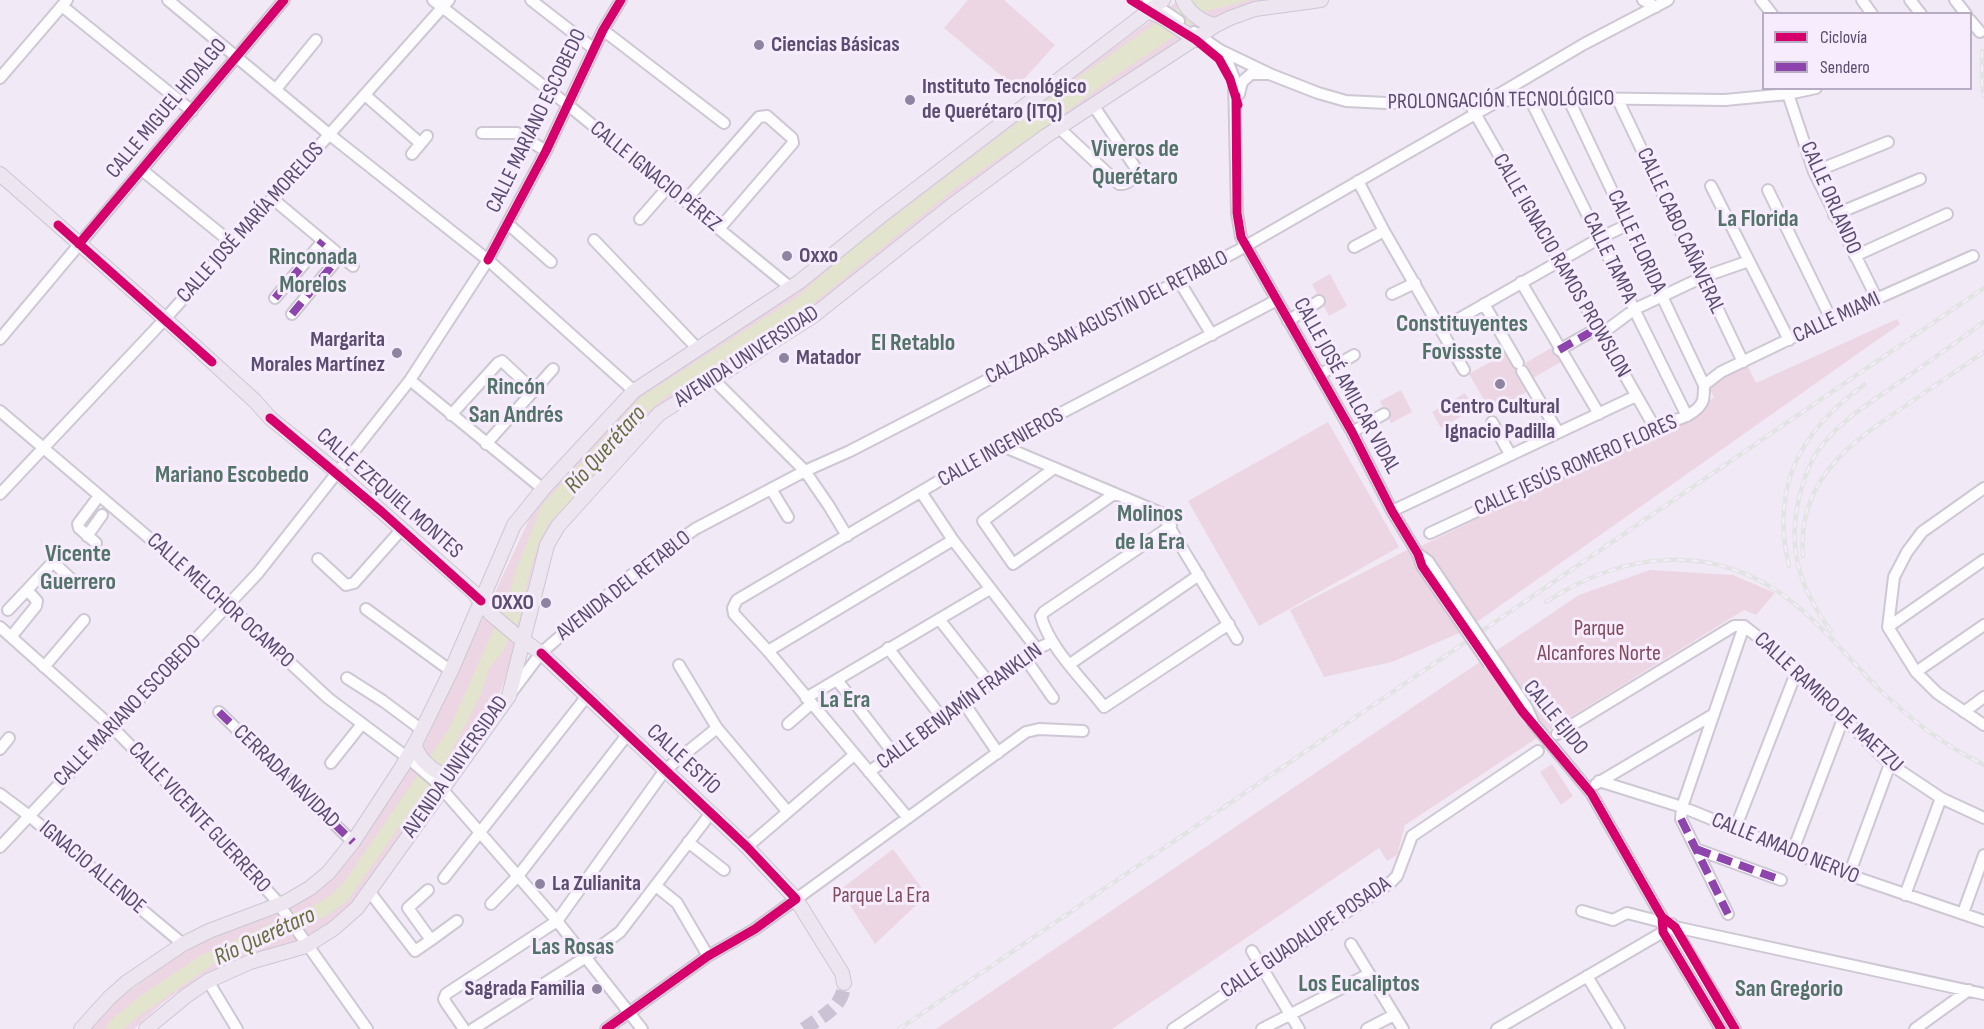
<!DOCTYPE html>
<meta charset="utf-8">
<style>
body{margin:0}
#map{position:relative;width:1984px;height:1029px;overflow:hidden;background:#f1eaf6;font-family:"Sofia Sans Condensed",sans-serif}
canvas{display:block}
.legend{position:absolute;left:1762px;top:12px;width:210px;height:78px;box-sizing:border-box;background:#f6ecfd;border:2px solid #b8acc5;margin:0;padding:8px 10px;list-style:none;font-size:18px;color:#5a4d71}
.legend li{display:flex;align-items:center;gap:12px;height:30px}
.legend b{width:30px;border:2px solid #b8acc5}
</style>
<div id="map">
<canvas width="1984" height="1029"></canvas>
<ul class="legend">
<li><b style="height:8px;background:#d6006c"></b>Ciclovía</li>
<li><b style="height:8px;background:#8e44ad"></b>Sendero</li>
</ul>
</div>
<script>
const c = document.querySelector('canvas').getContext('2d');
c.lineJoin = 'round';
function paint(path, color) {
  c.fillStyle = color;
  c.fill(path, 'evenodd');
}
function strokePath(path, color, width, dash) {
  c.strokeStyle = color;
  c.lineWidth = width;
  c.lineCap = dash ? 'butt' : 'round';
  c.setLineDash(dash || []);
  c.stroke(path);
}
function drawText(font, color, halo, rows, align = 'center') {
  c.font = font + ' "Sofia Sans Condensed",sans-serif';
  c.lineWidth = 6;
  c.setLineDash([]);
  c.textBaseline = 'middle';
  c.strokeStyle = halo;
  c.fillStyle = color;
  for (const [text, x, y, turn = 0] of rows) {
    c.save();
    c.translate(x, y);
    c.rotate((+turn || 0) * Math.PI / 180);
    c.textAlign = isNaN(turn) ? turn : align;
    if (halo) c.strokeText(text, 0, 0);
    c.fillText(text, 0, 0);
    c.restore();
  }
}
const green = new Path2D(`
 M968,0H1004L1055,45L1016,88L944,28Z
 M1179,0H1293L1202,23L1124,79L1006,157L902,236L801,318L655,411L542,541C523,591 520,646 499,695C484,731 454,760 431,791C402,832 379,878 344,913C336,920 326,926 318,932C277,960 218,966 176,993C161,1003 147,1017 134,1029H89L99,1015L121,997L186,949L341,867L420,753L533,511L643,390L797,293L825,267L1026,111Z
 M1330,274L1347,306L1329,316L1312,284Z
 M1897,319L1900,324L1464,631L1392,662L1324,677L1290,610L1407,550L1415,549L1667,427L1685,423L1714,397L1707,385L1747,365L1756,383Z
 M1553,347L1561,362L1533,378L1525,363Z
 M1508,352L1530,390L1491,412L1469,374Z
 M1401,390L1412,412L1391,423L1380,401Z
 M1465,393L1474,409L1441,428L1432,412Z
 M1328,422L1399,547L1259,626L1188,501Z
 M1650,570L1733,575L1775,593L1756,615L1744,610L1543,734L1405,825L1397,855L1387,861L1379,848L1112,1029H936L1579,595Z
 M1552,764L1573,796L1561,805L1540,772Z
 M893,849L927,895L875,944L840,890Z`);
const water = new Path2D(`
 M1189,0H1250L1206,11L1170,39L1113,77L1054,121L959,185L802,312L666,396L644,415L626,441L608,463L551,520L538,544L528,578L519,620L501,654L489,668L481,694L465,725L445,762L347,901L326,916L263,945L215,963L133,1020L124,1029H105L111,1020L143,994L202,955L266,926L291,912L302,913L331,895L346,880L449,729L509,596L516,570L542,505L640,398L797,297L856,246L1059,91Z`);
const majorTunnel = new Path2D(`
 M804,1029C822,1016 844,1007 844,983`);
const minor = new Path2D(`
 M168,0L330,135L488,260L634,391
 M433,0L568,105L791,288
 M531,0L594,49
 M1148,0L1179,21
 M1643,0L1656,7
 M1761,0L1772,14
 M1862,0L1872,14
 M1910,0L1921,14
 M1955,0L1966,14
 M62,6L192,111
 M1970,20L1980,32
 M603,30L724,123
 M1194,32L1220,50L1272,75L1318,93L1346,101L1386,103L1469,102L1568,98L1725,100L1788,94L1816,88
 M1220,50L1227,60L1234,78L1237,213L1241,237L1352,432L1392,511L1418,554
 M0,78L67,0
 M276,89L316,40
 M1239,94L1242,82L1251,74H1267
 M1788,94L1814,172L1877,299
 M365,95L420,143
 M1489,100L1584,44L1668,0
 M1618,100L1743,362
 M1531,101L1687,416
 M1472,108L1655,428
 M1058,127L1119,184C1126,185 1137,178 1137,170L1093,105
 M482,133H517L546,151
 M412,154L427,136
 M142,170L233,244
 M1814,172L1888,142
 M1358,181L1384,231L1464,370
 M1711,186L1789,340
 M1768,190L1831,319
 M273,199L353,266
 M685,201L759,117L767,116L792,138L793,143L719,229
 M1834,215L1920,179
 M640,219L668,187
 M508,224L551,262
 M594,240L697,348
 M1354,247L1384,231
 M1855,256L1947,214
 M1179,281L1212,335
 M1521,282L1599,414
 M1392,294L1415,283
 M275,298L323,241
 M1484,304L1518,363
 M292,314L340,256
 M1288,321L1319,301
 M1441,329L1600,238L1627,225
 M1600,335L1635,309L1703,277L1749,261
 M0,339L284,0
 M1559,350L1596,329
 M1522,371L1558,432
 M1319,375L1354,355
 M712,378L805,471L829,506L847,536
 M410,380L543,489
 M1704,385L1721,372L1831,319L1973,256
 M0,411L229,606L328,698L408,758L436,782L557,921L642,1029
 M451,415L498,363L502,361L533,390
 M1492,422L1510,454
 M1352,432L1384,414
 M486,444L553,369
 M1000,445L1161,513L1237,639
 M1053,469L983,521L1013,564L1114,494
 M1984,488L1922,532L1907,552L1894,577L1888,627L1916,672L1937,693L1984,725
 M771,489L788,517
 M921,492L953,540L1037,649
 M0,494L165,319L449,0
 M1392,511L1636,396
 M1171,526L1044,612L1041,616C1048,646 1084,681 1104,707L1229,624
 M1430,533L1671,421C1682,419 1699,412 1703,400C1704,396 1704,389 1704,385L1568,98
 M87,536L102,515
 M96,543L79,528L78,524L99,496
 M318,559L346,585L354,583L402,529
 M27,590L53,562L72,580
 M366,609L451,671
 M8,610L27,590L37,601L36,606L11,637
 M939,619L990,684
 M0,627L112,727L193,809L275,899L367,1029
 M1888,627L1984,560
 M888,648L943,719
 M768,651L953,540
 M1025,658L1053,698
 M1070,664L1199,575
 M679,665L717,728L787,811
 M44,667L84,620
 M1916,672L1984,625
 M347,678L383,701L422,730
 M837,680L894,754
 M511,693L541,653L626,579L695,529L805,471L850,451L1237,251L1498,101
 M806,698L990,589
 M964,703L998,753
 M219,712L353,842
 M1964,712L1984,697
 M788,724L811,704
 M1534,724L1591,793L1659,912L1662,917L1663,932L1721,1029
 M1557,734L1734,626H1744L1776,651L1890,764L1941,798L1984,818
 M0,749L9,738
 M331,763L362,724
 M869,772L1037,649L1051,642
 M1599,781L1682,807L1849,875L1984,921
 M1596,784L1714,714
 M0,794L28,815L183,944
 M908,818L768,651L734,614L733,608L737,600L1000,445L1277,300
 M1735,829L1796,673
 M688,842L724,870
 M0,847L258,573L410,380L488,260L546,151L603,30L621,0
 M747,847L854,755
 M1696,849L1781,880
 M1792,853L1843,719
 M1849,875L1890,764
 M444,878L587,696
 M656,886L677,903L708,956
 M369,891L415,951L431,940L408,908L428,890
 M1905,895L1941,798
 M491,904L518,876L627,735
 M1582,911L1613,920L1627,913L1662,922
 M1963,913L1984,855
 M1728,914L1681,819L1682,807L1744,626
 M1672,924L1735,1029
 M431,940L457,921
 M1351,944L1403,1029
 M1252,951L1299,1029
 M1587,976L1619,1029
 M208,981L237,1029
 M464,1029L446,1003L444,999L446,994L557,921L665,770L717,728
 M473,1029L586,957L620,932L711,813
 M606,1029L708,956L755,929L1026,732L1039,729L1083,731
 M1173,1029L1390,883L1397,876L1412,836L1538,751
 M1262,1029L1369,974
 M1367,1029L1394,1015
 M1497,1029L1663,932L1675,927L1984,994
 M1915,1029L1969,990`);
const major = new Path2D(`
 M1183,0C1188,12 1202,23 1216,25
 M1147,11L1160,16L1196,40
 M0,174L165,319L255,401L270,418L338,473L473,592L491,614L516,635L541,653L747,847L796,899L842,973L844,983
 M415,745C418,759 437,777 452,775
 M81,1029L109,998L127,982L183,944L209,931L286,902L310,888L328,873L353,842L402,767L417,740L451,671L514,525L543,489L634,391L799,282L882,215L1163,0
 M146,1029L186,996L208,981L250,962L306,946L333,929L357,908L509,696L547,545L558,526L659,414L813,316L950,207L1046,136L1216,25L1230,18L1255,9L1321,0`);
const rail = new Path2D(`
 M1982,51V84L1984,96
 M1803,556C1797,480 1849,444 1905,406C1931,388 1958,370 1984,352
 M1789,566C1770,487 1800,431 1864,385
 M1546,602C1624,551 1714,541 1791,601C1823,626 1849,659 1878,688C1912,721 1942,744 1984,765
 M1831,631C1800,589 1787,549 1799,498C1804,478 1810,460 1823,444C1842,420 1869,403 1894,386C1924,365 1954,344 1984,322
 M899,1029L1984,288`);
const minorBridge = new Path2D(`
 M1418,554L1428,561L1527,708L1534,724
 M1418,554L1422,566L1489,664`);
const quiet = new Path2D(`
 M275,298L323,241
 M292,314L340,256
 M1600,335L1607,330
 M1559,350L1596,329
 M219,712L353,842
 M1681,819L1728,914
 M1696,849L1781,880`);
const cycleway = new Path2D(`
 M1131,0L1196,40L1219,59L1230,79L1238,105
 M1236,96L1237,213L1241,237L1352,432L1392,511L1418,554L1422,566L1522,711L1591,793L1659,912L1662,917L1663,932L1721,1029
 M58,225L212,362
 M79,244L284,0
 M488,260L546,151L603,30L621,0
 M270,418L382,512L481,601
 M541,653L747,847L796,899L755,929L708,956L606,1029
 M1662,917L1675,927L1735,1029`);
const markers = [
 [759,45,6,"#8f84a0"],
 [910,100,6,"#8f84a0"],
 [787,256,6,"#8f84a0"],
 [397,353,6,"#8f84a0"],
 [784,358,6,"#8f84a0"],
 [1500,384,6,"#8f84a0"],
 [546,603,6,"#8f84a0"],
 [540,884,6,"#8f84a0"],
 [597,989,6,"#8f84a0"]
];
const poiNames = [
 ["Ciencias Básicas",771,45],
 ["Instituto Tecnológico",922,87],
 ["de Querétaro (ITQ)",922,112],
 ["Oxxo",799,256],
 ["Margarita",385,340,"right"],
 ["Morales Martínez",385,365,"right"],
 ["Matador",796,358],
 ["Centro Cultural",1500,407,"center"],
 ["Ignacio Padilla",1500,432,"center"],
 ["OXXO",534,603,"right"],
 ["La Zulianita",552,884],
 ["Sagrada Familia",585,989,"right"]
];
const streetNames = [
 ["PROLONGACIÓN TECNOLÓGICO",1501,101,-1],
 ["CALLE MIGUEL HIDALGO",167,109,-50],
 ["CALLE MARIANO ESCOBEDO",537,121,-64],
 ["CALLE IGNACIO PÉREZ",655,177,39],
 ["CALLE ORLANDO",1830,198,66],
 ["CALLE JOSÉ MARÍA MORELOS",251,223,-48],
 ["CALLE CABO CAÑAVERAL",1680,231,65],
 ["CALLE FLORIDA",1636,242,65],
 ["CALLE TAMPA",1609,258,64],
 ["CALLE IGNACIO RAMOS PROWSLON",1561,266,60],
 ["CALZADA SAN AGUSTÍN DEL RETABLO",1107,318,-27],
 ["CALLE MIAMI",1837,318,-25],
 ["AVENIDA UNIVERSIDAD",747,357,-33],
 ["CALLE JOSÉ AMILCAR VIDAL",1346,386,61],
 ["CALLE INGENIEROS",1001,448,-29],
 ["CALLE JESÚS ROMERO FLORES",1576,466,-24],
 ["CALLE EZEQUIEL MONTES",389,494,41],
 ["AVENIDA DEL RETABLO",624,586,-38],
 ["CALLE MELCHOR OCAMPO",220,601,42],
 ["CALLE RAMIRO DE MAETZU",1828,703,43],
 ["CALLE BENJAMÍN FRANKLIN",960,707,-36],
 ["CALLE MARIANO ESCOBEDO",128,711,-46],
 ["CALLE EJIDO",1555,718,51],
 ["CALLE ESTÍO",683,760,43],
 ["AVENIDA UNIVERSIDAD",456,767,-55],
 ["CERRADA NAVIDAD",286,777,44],
 ["CALLE VICENTE GUERRERO",199,818,47],
 ["CALLE AMADO NERVO",1785,849,22],
 ["IGNACIO ALLENDE",92,868,40],
 ["CALLE GUADALUPE POSADA",1306,938,-34]
];
const parkNames = [
 ["Parque",1599,629],
 ["Alcanfores Norte",1599,654],
 ["Parque La Era",881,896]
];
const neighbourhoodNames = [
 ["Viveros de",1135,150],
 ["Querétaro",1135,178],
 ["La Florida",1758,220],
 ["Rinconada",313,258],
 ["Morelos",313,286],
 ["Constituyentes",1462,325],
 ["Fovissste",1462,353],
 ["El Retablo",913,344],
 ["Rincón",516,388],
 ["San Andrés",516,416],
 ["Mariano Escobedo",232,476],
 ["Molinos",1150,515],
 ["de la Era",1150,543],
 ["Vicente",78,555],
 ["Guerrero",78,583],
 ["La Era",845,701],
 ["Las Rosas",573,948],
 ["Los Eucaliptos",1359,985],
 ["San Gregorio",1789,990]
];
const waterNames = [
 ["Río Querétaro",606,450,-48],
 ["Río Querétaro",265,937,-25]
];
paint(green, '#ecd6e3');
paint(water, '#e3e4cd');
strokePath(majorTunnel, '#cbc3d5', 14, [14, 7]);
strokePath(minor, '#cec7d4', 14);
strokePath(major, '#ccc7d4', 16);
strokePath(minor, '#fdfcfe', 10);
strokePath(major, '#ede6f1', 14);
strokePath(rail, '#e2e4e4', 4.5);
strokePath(rail, '#f6ecfd', 2, [7]);
strokePath(minorBridge, '#cec7d4', 14, []);
strokePath(minorBridge, '#fdfcfe', 10);
strokePath(quiet, '#8e44ad', 8, [15, 8]);
strokePath(cycleway, '#d6006c', 9);
for (const [x, y, r, color] of markers) {
  const dot = new Path2D();
  dot.arc(x, y, r, 0, 2 * Math.PI);
  c.fillStyle = color;
  c.fill(dot);
  strokePath(dot, '#f6ecfd', 2);
}
drawText('bold 22px', '#5a4d71', '#f6ecfd', poiNames, 'left');
drawText('22px', '#5a4d71', '#f6ecfd', streetNames);
drawText('22px', '#814c5c', '#f6ecfd', parkNames);
drawText('bold 24px', '#537368', '#f6ecfd', neighbourhoodNames);
drawText('italic 24px', '#676f3e', '#f6ecfd', waterNames);
</script>
